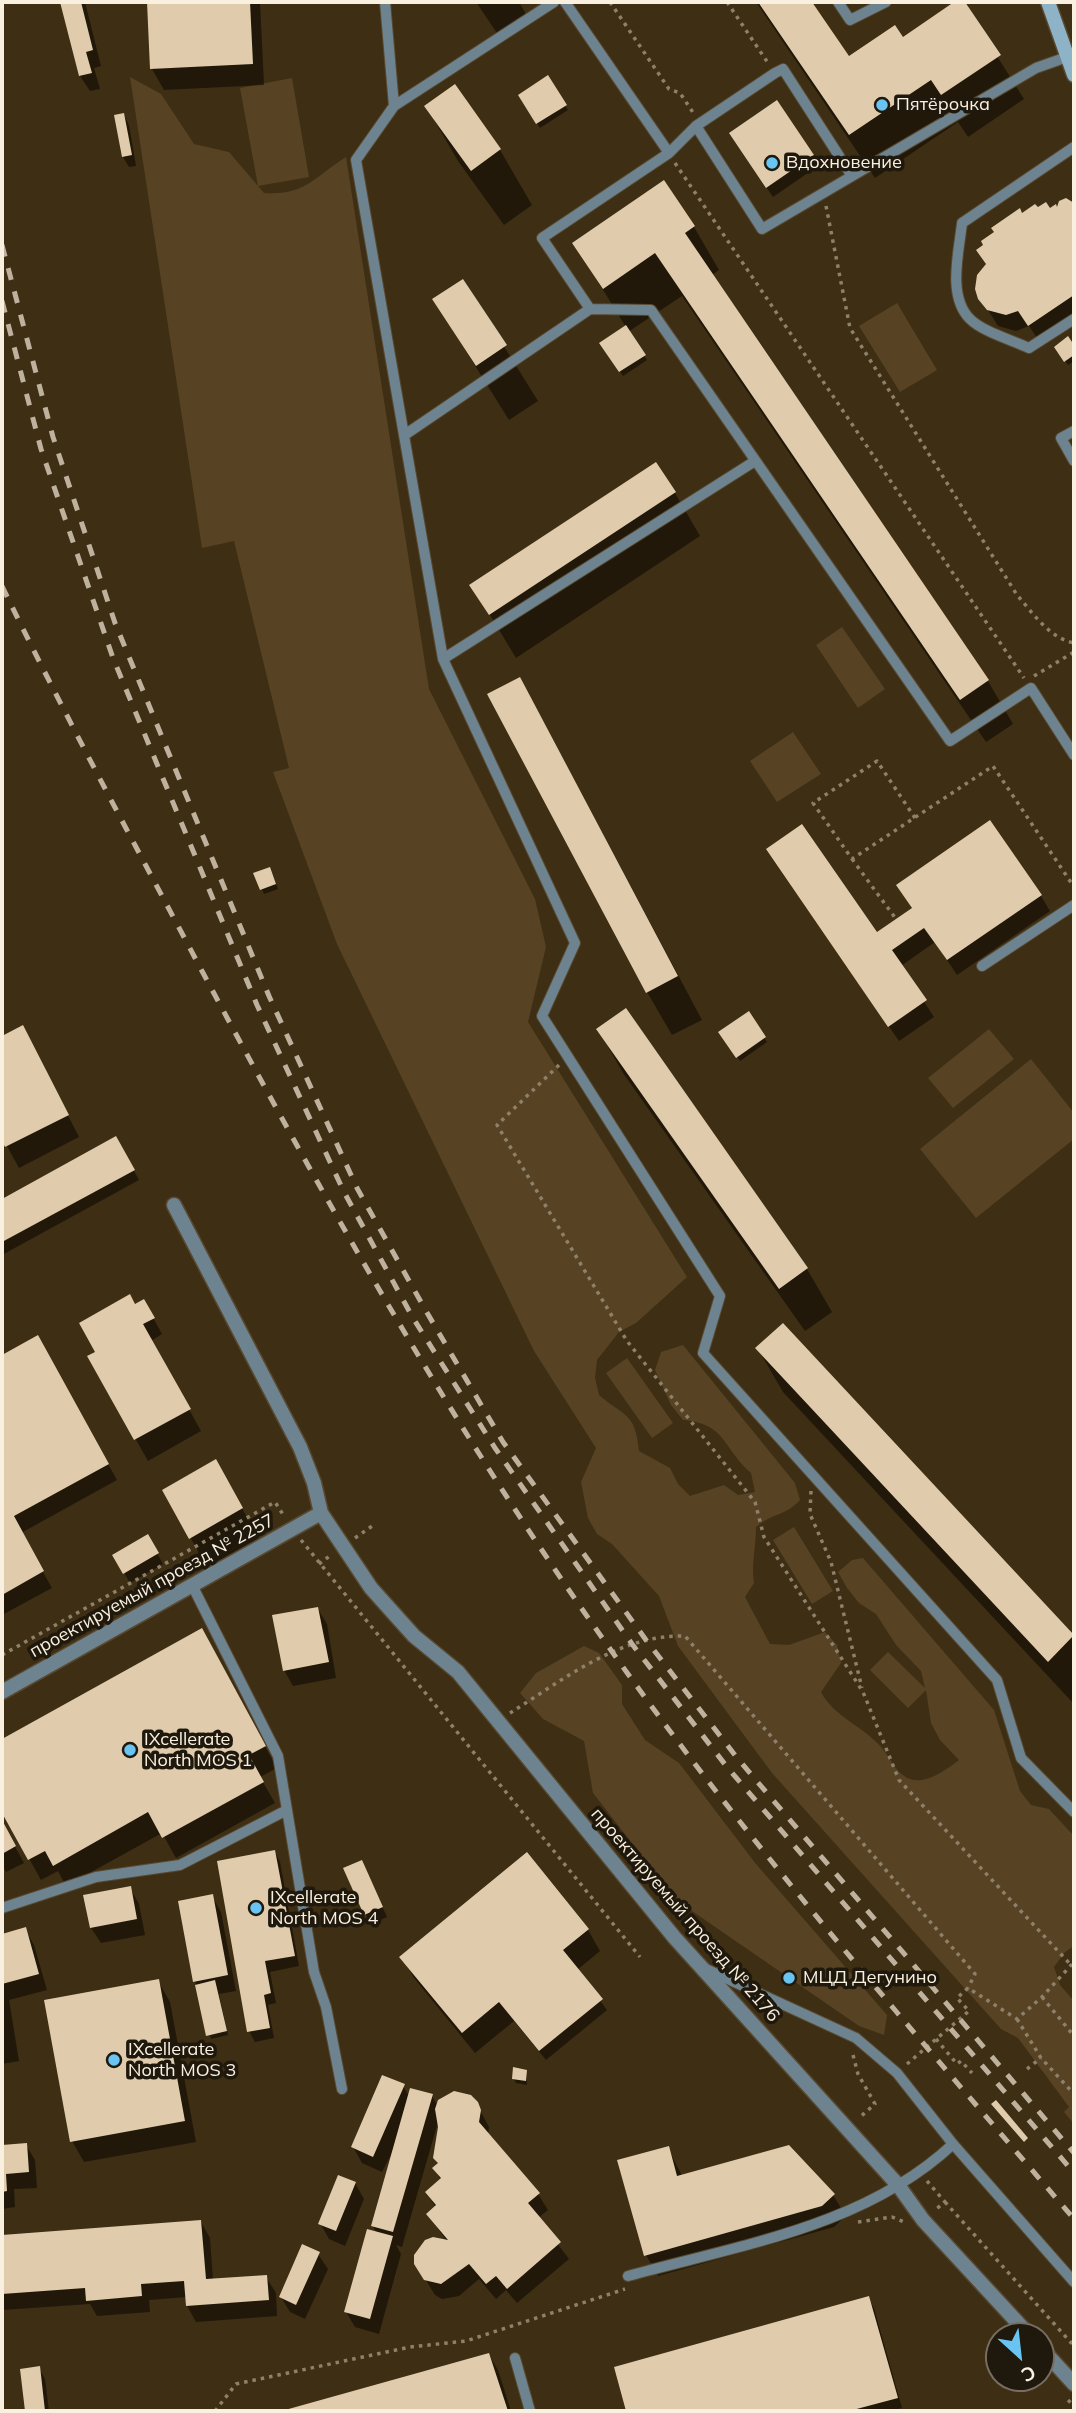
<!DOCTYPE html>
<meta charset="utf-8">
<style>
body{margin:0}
#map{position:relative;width:1076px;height:2413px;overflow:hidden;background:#3e2e13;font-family:Mulish,sans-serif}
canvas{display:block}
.frame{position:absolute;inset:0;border:4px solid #faf0e0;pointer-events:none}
.north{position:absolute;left:985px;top:2322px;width:70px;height:70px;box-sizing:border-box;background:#1f180c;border:2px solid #776e61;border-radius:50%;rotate:153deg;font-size:19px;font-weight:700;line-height:28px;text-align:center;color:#faf0e0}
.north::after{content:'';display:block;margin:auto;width:24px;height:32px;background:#69c4f1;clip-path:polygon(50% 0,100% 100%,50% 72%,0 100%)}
</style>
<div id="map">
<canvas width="1076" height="2413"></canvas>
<div class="frame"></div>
<div class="north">С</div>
</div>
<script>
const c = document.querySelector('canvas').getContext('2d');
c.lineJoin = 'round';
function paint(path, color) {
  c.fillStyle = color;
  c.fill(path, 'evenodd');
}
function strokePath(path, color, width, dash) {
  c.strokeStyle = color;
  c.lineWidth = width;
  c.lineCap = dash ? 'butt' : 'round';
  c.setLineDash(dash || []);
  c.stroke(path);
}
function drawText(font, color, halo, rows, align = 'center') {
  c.font = font + ' Mulish,sans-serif';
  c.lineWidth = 7;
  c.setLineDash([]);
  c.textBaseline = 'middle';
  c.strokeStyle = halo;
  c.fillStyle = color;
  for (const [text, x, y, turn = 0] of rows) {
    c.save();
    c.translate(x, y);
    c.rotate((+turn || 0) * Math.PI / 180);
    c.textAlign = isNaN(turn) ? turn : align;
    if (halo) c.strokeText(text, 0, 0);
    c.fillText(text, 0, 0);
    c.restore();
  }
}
const green = new Path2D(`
 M130,77L161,94L194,144L229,152L264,193C305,196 314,177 346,157L429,689L535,899L546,947L528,1022L687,1277L636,1323L619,1332L597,1360L595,1378L599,1395C626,1418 635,1412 639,1451L670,1468L678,1484L690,1496L724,1485L738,1495L755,1492L751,1473C723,1449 726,1423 683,1420L671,1405L655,1370L661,1352L683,1345L795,1483L800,1500C784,1517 774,1512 756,1527C756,1547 751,1564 754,1583L745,1597L770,1644L789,1645L825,1632L837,1645L841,1663L821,1692C835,1718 862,1725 881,1747C890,1757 896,1774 910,1779C926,1785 947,1769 959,1760L940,1740L931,1723L926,1690L908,1708L870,1670L888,1652L925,1688L921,1671L896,1645L876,1614L859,1603L847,1588L838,1572L852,1560L863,1558L994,1710L1020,1791L1031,1805L1049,1809L1074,1836V1946L1065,1952L1054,1967L1060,1985L1074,2001V2124L1064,2112L1069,2107L1018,2038L1001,2029L772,1773L678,1646L659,1596L612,1544L597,1534L588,1518L581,1482L596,1448L534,1351L337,944L273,772L289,768L234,541L202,548Z
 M292,78L309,177L258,186L240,88Z
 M897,303L937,370L900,392L859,326Z
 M842,627L885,689L858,708L816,645Z
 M793,732L821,774L777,802L750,761Z
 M989,1029L1014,1059L953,1108L928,1078Z
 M1031,1059L1074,1113V1139L976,1218L920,1149Z
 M627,1358L673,1423L652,1438L606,1373Z
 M794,1527L833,1591L812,1604L773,1540Z
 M584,1646L599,1653L622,1685V1704L645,1740L679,1763L756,1864L887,2015L884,2035L859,2026L676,1900L593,1793L584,1741L543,1719L520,1693L536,1673Z`);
const shadow = new Path2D(`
 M62,2H85L101,66L94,68L100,89L90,91L80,76Z
 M148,2H260L264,85L164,90L152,69Z
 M476,2H519L531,23L503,42Z
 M756,2H810L848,58L902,39L957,2H963L1024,99L968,137L958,122L875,178Z
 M548,78L568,110L540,128L520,96Z
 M777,103L818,166L773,197L737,144Z
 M426,106L500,150L532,205L504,225L458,161Z
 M124,115L129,125L136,166L129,167L123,157Z
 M1071,202L1074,206V316L1039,341L1029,326L1016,331L998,326L978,294L1022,215L1057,210Z
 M694,227L719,270L712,275L988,681L1013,724L986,742L682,296L628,332L647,360L623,376L602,344L626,327L574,243Z
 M463,281L538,401L509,420L434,300Z
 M1068,339L1074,348V361L1068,365L1056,347Z
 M675,493L700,536L516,658L472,585Z
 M544,723L702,1020L672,1035L647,992Z
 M768,850L877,935L913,910L898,885L1041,896L1050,911L957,975L935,942L901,966L934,1017L899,1041Z
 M272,873L278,889L264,894L255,874Z
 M625,1010L807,1269L832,1312L805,1331L623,1073L598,1029Z
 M748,1013L767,1042L740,1061L721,1032Z
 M23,1027L79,1137L19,1168L2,1137V1038Z
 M116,1138L139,1180L2,1255V1201Z
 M144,1301L162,1334L151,1341L201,1431L148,1461L89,1357L97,1352L134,1306Z
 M783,1325L1074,1637V1704L783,1392L758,1349Z
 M38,1338L117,1480L21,1533L52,1588L2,1615V1357Z
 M215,1461L260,1540L208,1569L164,1490Z
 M148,1537L163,1564L130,1583L114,1555Z
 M318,1609L327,1624L336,1678L293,1686L284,1670Z
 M201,1631L277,1768L260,1777L275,1803L176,1858L162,1833L66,1886L58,1871L41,1880L2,1810V1741Z
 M2,1823L24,1863L6,1872L2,1865Z
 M275,1852L280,1862L299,1966L270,1972L276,2003L268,2005L274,2038L255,2042L249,2031Z
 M362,1862L387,1917L371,1924L366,1914Z
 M130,1888L139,1904L145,1935L101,1943L91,1928Z
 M212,1896L221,1912L236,1991L219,1994L228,2035L211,2039L195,1981Z
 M25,1929L34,1945L47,1990L9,2000L19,2061L2,2064V1936Z
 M588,1930L600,1951L577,1970L607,2010L546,2060L514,2021L475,2053L414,1978L402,1957Z
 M158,1981L170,2002L196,2142L84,2162L72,2141Z
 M526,2071L527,2085L516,2083L514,2079Z
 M403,2086L409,2096H432L438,2107L446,2096L463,2093L476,2103L489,2127L488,2135L538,2194L548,2210L538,2218L569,2259L517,2303L506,2290L496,2299L479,2279L459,2296L442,2299L435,2295L416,2264L447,2242L428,2214L436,2208L427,2193L441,2180L434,2168L439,2164L438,2122L402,2247L396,2245L401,2254L379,2334L355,2327L346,2312L377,2234L373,2226L395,2147L382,2172L362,2163L353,2147Z
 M26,2145L35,2160L37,2188L14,2189L15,2207L2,2209V2146Z
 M668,2148L682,2176L833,2195L846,2216L834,2227L658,2276L646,2255Z
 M355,2183L364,2199L345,2246L329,2239L320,2223Z
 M201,2222L210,2238L213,2281L266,2277L276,2293L277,2316L196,2322L187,2306V2297L149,2300L150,2312L97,2316L90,2304L2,2310V2236Z
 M318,2254L328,2269L305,2319L290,2312L281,2297Z
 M868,2298L874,2308L902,2408L890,2411H628L616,2369Z
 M489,2355L498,2370L511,2411H289Z
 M39,2368L45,2379L49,2411H27L22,2370Z`);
const building = new Path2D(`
 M60,2H81L93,50L86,52L92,73L79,76Z
 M147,2H250L253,64L150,69Z
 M758,2H812L849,56L895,25L903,37L954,2H965L1001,55L941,95L931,80L849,135Z
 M548,75L567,105L536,124L518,95Z
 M455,84L501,149L471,171L424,106Z
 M777,100L814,155L766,188L729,133Z
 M124,113L132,155L122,157L114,115Z
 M664,180L695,226L685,233L989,680L960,700L655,253L603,289L572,243Z
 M1066,198L1074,203V295L1028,326L1018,311L1006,315L987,310L978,299L975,289L977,275L986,264L976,250L983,245L981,241L994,232L991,228L1020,208L1022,213L1035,204L1038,207L1046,202L1050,208L1056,204L1057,207L1059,201Z
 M463,279L507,345L476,366L432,299Z
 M626,325L646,355L619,372L599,343Z
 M1068,336L1074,345V355L1064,362L1054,347Z
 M656,462L676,492L489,615L469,585Z
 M520,677L678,976L646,993L487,694Z
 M990,820L1042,895L947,960L924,928L892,950L927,1000L888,1027L766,849L802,824L877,932L912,908L896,885Z
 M270,867L276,884L260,890L253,873Z
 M626,1008L808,1268L779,1289L596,1029Z
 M749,1011L766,1037L736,1058L718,1032Z
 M23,1025L69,1115L5,1147L2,1141V1036Z
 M116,1136L135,1170L2,1242V1199Z
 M130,1294L135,1304L144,1299L155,1318L143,1324L191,1409L134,1440L87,1356L95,1352L79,1323Z
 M783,1323L1074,1635L1048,1662L755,1348Z
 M38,1335L109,1464L14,1516L44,1571L2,1595V1355Z
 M216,1459L243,1508L189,1539L162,1490Z
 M148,1534L159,1553L123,1574L112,1555Z
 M318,1607L329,1662L283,1671L272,1615Z
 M202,1628L266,1746L249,1755L264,1782L162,1838L148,1812L53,1866L45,1851L28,1860L2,1813V1739Z
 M2,1820L16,1846L2,1854Z
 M275,1850L295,1956L265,1961L271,1993L264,1995L270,2028L247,2032L217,1861Z
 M527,1852L589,1929L563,1950L603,1999L539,2051L499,2002L462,2033L399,1957Z
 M362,1860L383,1907L364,1915L343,1868Z
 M131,1886L137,1919L90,1928L83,1895Z
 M213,1894L228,1975L193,1982L178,1901Z
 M26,1927L39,1974L2,1984V1934Z
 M159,1979L185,2121L70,2142L44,2000Z
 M215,1980L227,2031L206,2036L195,1985Z
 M513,2067L527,2070L526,2081L512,2079Z
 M382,2075L405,2084L373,2157L351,2147Z
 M410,2088L433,2094L393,2232L371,2226Z
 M454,2091L471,2095L478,2102L481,2110L479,2122L540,2193L528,2203L561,2242L507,2289L496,2276L486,2284L469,2264L441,2284L424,2280L414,2264V2255L425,2240L433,2237L448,2240L426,2214L436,2205L425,2192L441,2178L432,2168L438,2163L433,2158L438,2127L435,2109L438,2100Z
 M996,2100L1028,2138L1024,2142L991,2104Z
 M27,2143L29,2172L6,2174L7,2191L2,2192V2145Z
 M789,2145L835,2194L822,2206L644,2256L617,2160L669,2146L677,2176Z
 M338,2175L356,2182L336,2231L318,2224Z
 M201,2220L206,2279L267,2275L269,2300L186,2306L184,2281L141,2284L142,2296L86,2301L85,2288L2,2294V2235Z
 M367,2229L393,2236L370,2319L344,2312Z
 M302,2244L320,2252L296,2305L279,2297Z
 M869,2296L898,2398L849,2411H626L614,2367Z
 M489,2353L508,2411H285V2410Z
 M40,2366L45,2411H25L20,2369Z`);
const path = new Path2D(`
 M610,2L669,89L680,93L694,114
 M727,2L768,63
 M675,163L1024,678
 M826,206L850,328L1017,595C1033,613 1049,638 1074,643
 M1034,676L1074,652
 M915,818L877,761L813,803L852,859L993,766L1074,887
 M852,859L896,919
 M559,1065L497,1125L627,1341L755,1502L764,1537L863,1692L899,1780L1071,1965
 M811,1491L810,1514L831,1562L862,1688
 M355,1538L375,1524
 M301,1540L640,1957
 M319,1564L331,1555
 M2,1655L275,1502L284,1516
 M510,1713C563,1680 620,1634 685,1636L975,1974L968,1988
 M1042,1997L1074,2036
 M1017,2019L1041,2058L1074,2094
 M936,2039L957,2064L961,2061L972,2073
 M853,2055L858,2074L875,2104L859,2118
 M907,2064L969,2011L957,1998L968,1988L1017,2019L1042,1997L1074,1962
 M1027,2069L1041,2058
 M927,2181L945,2202L935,2210
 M945,2202L1074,2346
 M858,2222L892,2217L904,2222
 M1068,2400L1074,2406
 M215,2411L236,2384L410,2347L466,2341L625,2289`);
const service = new Path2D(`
 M385,2L394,106L356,160L443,659L575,943L542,1016L720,1296L703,1353L997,1680L1021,1758L1074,1812
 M565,2L669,153
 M838,2L850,20L886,2
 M394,106L554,2
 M696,126L762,229L1036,68L1067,57
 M1074,147L962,223C959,252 947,296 970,319C983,332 1012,340 1029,348L1074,319
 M590,309L542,238L669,153L696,126L775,73L783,69L852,176
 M1074,431L1061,438L1074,461
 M406,434L590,309L651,310L950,741L1031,688L1074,755
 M443,659L755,461
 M982,966L1074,905
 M192,1585L278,1756L314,1972L326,2007L342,2089
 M2,1908L96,1877L180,1865L285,1811
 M706,1969L856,2038L897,2073L953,2144L1074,2282
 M628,2276C740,2245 866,2226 953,2144
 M515,2358L530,2411`);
const minor = new Path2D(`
 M174,1205L300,1447L314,1483L321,1513L371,1588L414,1636L458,1672L674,1937L898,2185L923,2220L1030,2336
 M2,1692L321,1513
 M1041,2348L1074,2384`);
const secondary = new Path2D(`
 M1048,2L1074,75`);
const rail = new Path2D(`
 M2,245L53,437L115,623L269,996L357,1188L426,1311L503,1442L646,1640L738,1759L1074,2153
 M2,301L41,449L113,658L257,1005L344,1192L413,1318L495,1448L632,1644L727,1767L1074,2173
 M2,586C65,716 134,843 202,971C326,1203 455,1431 608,1646C750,1847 914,2032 1074,2219`);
const markers = [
 [882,105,7,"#69c4f1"],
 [772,163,7,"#69c4f1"],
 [130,1750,7,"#69c4f1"],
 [256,1908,7,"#69c4f1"],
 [789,1978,7,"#69c4f1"],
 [114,2060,7,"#69c4f1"]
];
const poiNames = [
 ["Пятёрочка",896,105],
 ["Вдохновение",786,163],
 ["IXcellerate",144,1740],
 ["North MOS 1",144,1761],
 ["IXcellerate",270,1898],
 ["North MOS 4",270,1919],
 ["МЦД Дегунино",803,1978],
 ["IXcellerate",128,2050],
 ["North MOS 3",128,2071]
];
const streetNames = [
 ["проектируемый проезд № 2257",152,1586,-29],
 ["проектируемый проезд № 2176",685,1915,49]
];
paint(green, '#574323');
paint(shadow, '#0007');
paint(building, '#e0ccad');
strokePath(service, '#584930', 12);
strokePath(minor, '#584930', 17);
strokePath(secondary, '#584930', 17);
strokePath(path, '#8e816b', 3.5, [3.5, 5]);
strokePath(service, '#6d8490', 10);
strokePath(minor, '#6d8490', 14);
strokePath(secondary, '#8eb3c6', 14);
strokePath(rail, '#beb29e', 5, [12, 12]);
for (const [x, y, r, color] of markers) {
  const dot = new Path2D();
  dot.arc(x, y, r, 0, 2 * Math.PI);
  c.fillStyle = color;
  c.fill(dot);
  strokePath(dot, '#1f180c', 2.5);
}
drawText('18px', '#faf0e0', '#1f180c', poiNames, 'left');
drawText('18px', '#faf0e0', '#1f180c', streetNames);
</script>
